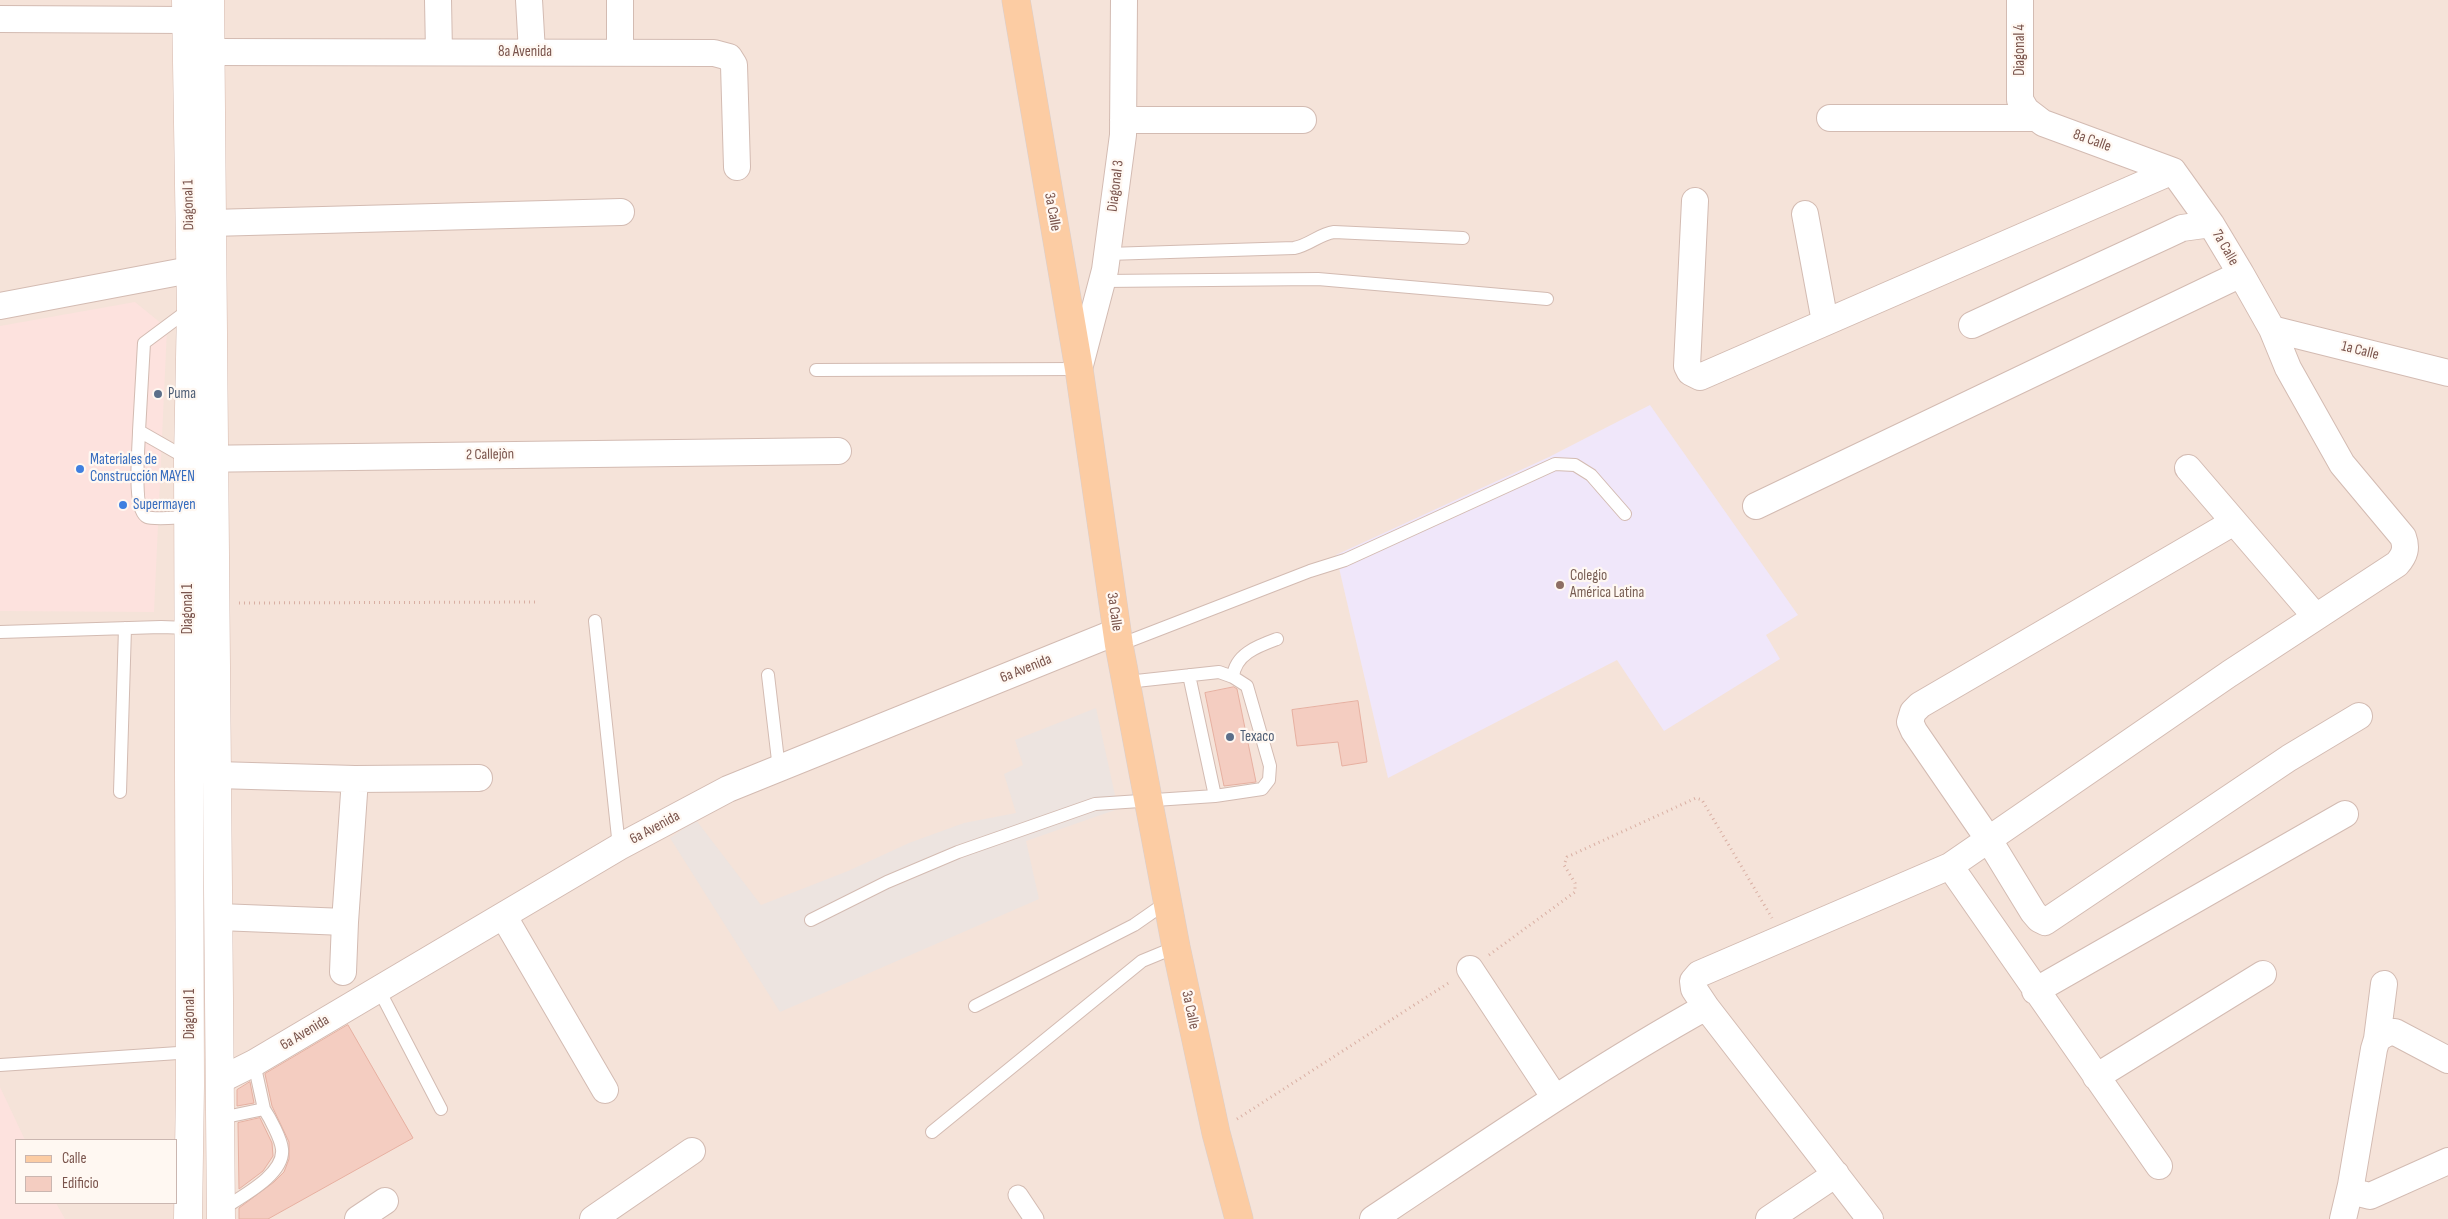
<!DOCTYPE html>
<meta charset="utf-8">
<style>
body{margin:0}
#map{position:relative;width:2448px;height:1219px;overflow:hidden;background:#fdf3eb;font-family:"Sofia Sans Condensed",sans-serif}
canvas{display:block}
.legend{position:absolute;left:15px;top:1139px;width:162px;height:65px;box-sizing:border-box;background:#fff8f2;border:1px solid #cab6b0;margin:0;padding:6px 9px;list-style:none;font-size:15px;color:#7a544c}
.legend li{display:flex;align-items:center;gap:10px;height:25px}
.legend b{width:25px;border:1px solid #cab6b0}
</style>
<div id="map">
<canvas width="2448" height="1219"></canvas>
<ul class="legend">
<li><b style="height:6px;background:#fccca3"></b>Calle</li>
<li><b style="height:14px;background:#f4cdc1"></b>Edificio</li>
</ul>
</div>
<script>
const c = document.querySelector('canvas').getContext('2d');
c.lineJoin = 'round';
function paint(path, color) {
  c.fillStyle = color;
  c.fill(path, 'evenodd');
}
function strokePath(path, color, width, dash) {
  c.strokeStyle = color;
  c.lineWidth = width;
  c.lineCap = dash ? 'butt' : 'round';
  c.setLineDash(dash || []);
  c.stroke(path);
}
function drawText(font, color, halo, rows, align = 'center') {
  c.font = font + ' "Sofia Sans Condensed",sans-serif';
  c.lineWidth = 4.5;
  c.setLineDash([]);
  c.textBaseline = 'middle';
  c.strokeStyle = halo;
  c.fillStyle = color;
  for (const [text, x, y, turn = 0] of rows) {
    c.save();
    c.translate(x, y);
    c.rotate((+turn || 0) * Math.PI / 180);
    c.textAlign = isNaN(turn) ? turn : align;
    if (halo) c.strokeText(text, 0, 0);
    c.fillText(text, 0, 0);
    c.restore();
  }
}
const residential = new Path2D(`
 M0,0H2448V1219H0ZM16,1140H176V1203H16Z`);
const commercial = new Path2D(`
 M135,302L167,328L154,612L0,611V326Z
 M0,1087L25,1140H16V1203H56L65,1219H0Z`);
const industrial = new Path2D(`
 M1096,708L1118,809L1026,841L1039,899L780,1012L670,838L696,820L761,905L848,871L909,843L964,823L1016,813L1004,774L1023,765L1015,740Z`);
const education = new Path2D(`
 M1650,405L1798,615L1766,635L1780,659L1664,731L1617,660L1388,778L1336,555L1549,457Z`);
const building = new Path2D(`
 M1234,687L1237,689L1256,782L1224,786L1205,693Z
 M1358,701L1367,762L1342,766L1338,742L1297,746L1292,710Z
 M348,1025L413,1138L268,1219H239V1208L274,1182L284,1172L289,1159V1142L272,1106L265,1074Z
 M250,1082L254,1103L237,1106V1090Z
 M260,1118L272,1143L273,1156L263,1171L239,1189L238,1123Z`);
const path = new Path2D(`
 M239,603L538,602
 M1489,955L1575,892V883L1564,865L1567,857L1696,798L1702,800L1772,918
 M1237,1119L1450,982`);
const service = new Path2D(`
 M1108,254L1294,248C1310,245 1319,234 1334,232L1463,238
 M1103,281L1318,279L1547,299
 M816,370L1079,369
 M139,431C139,446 132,511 147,517C154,520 180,517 189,517
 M188,459L139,431L144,343L191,308
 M595,621L619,847
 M0,632L161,627L189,628
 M1119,645L1310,571L1345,560L1555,464L1575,465L1591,475L1625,514
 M768,675L779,769
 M1189,675L1215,796
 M1233,677C1235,654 1258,646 1277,639
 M120,792L125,628
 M811,920L887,882L958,852L1095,804L1215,796L1262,789L1269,780L1270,766L1247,686L1233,677L1219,672L1127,682
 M378,988L441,1109
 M975,1006L1134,925L1167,902
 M254,1063L264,1109
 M0,1065L193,1052
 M221,1118L264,1109C270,1118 281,1139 282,1149C285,1175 240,1197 221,1210
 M932,1132L1142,961L1176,947`);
const pedestrian = new Path2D(`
 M1018,1195L1034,1219`);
const minor = new Path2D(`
 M438,0L439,52
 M529,0L532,52
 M2020,0V100L2026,110L2043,123L2173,171
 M0,19L186,20L209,22
 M210,52L714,53L729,57L734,65L737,167
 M620,53V0
 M1830,118H2035
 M1123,120H1303
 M1695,201L1687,366L1690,372L1700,377L2173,171
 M1805,214L1825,322
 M211,223L621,212
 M0,306L190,270
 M1972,325L2165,236L2182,228L2211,224
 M2272,329L2448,373
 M1079,369L1105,270L1123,135L1124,0
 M191,459L838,451
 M2188,468L2316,617
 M1756,506L2241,274
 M2234,522L1920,705L1913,712L1910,722L1914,731L1989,840L2033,912L2039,919L2045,922L2289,758L2359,716
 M217,775L355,779L479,778
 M1950,866L2159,1166
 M505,915L510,927L605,1090
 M219,917L345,922
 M1470,969L1555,1098
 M343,972L345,922L355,779
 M2384,984L2377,1039L2374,1049L2351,1185L2358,1193L2370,1196L2448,1161
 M2035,991L2345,814
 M2377,1039L2387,1033L2395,1032L2448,1060
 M2096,1077L2263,974
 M220,1080L254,1063L619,847L728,789L1116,632
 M358,1219L385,1201
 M593,1219L692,1151
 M1373,1219C1483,1146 1591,1071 1706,1007
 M1769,1219L1836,1174
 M1870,1219L1706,1007L1694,989L1693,981L1699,974L1950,866L2229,674L2397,564C2405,555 2407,548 2403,537L2342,464L2288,368L2272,329L2241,274L2211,224L2173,171
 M2343,1219L2351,1185`);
const secondary = new Path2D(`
 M186,0L191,308L188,459L190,1086L188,1219
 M210,0L221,1219`);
const primary = new Path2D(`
 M1016,0L1079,369L1119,645L1176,947L1216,1133L1239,1219`);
const markers = [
 [158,394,5,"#5c6f8a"],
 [80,469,5,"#3f7fe0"],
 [123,505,5,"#3f7fe0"],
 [1560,585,5,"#8d6e63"],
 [1230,737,5,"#5c6f8a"]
];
const streetNames = [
 ["Diagonal 4",2020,50,-90],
 ["8a Avenida",525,52],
 ["8a Calle",2092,141,20],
 ["Diagonal 3",1116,186,-83],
 ["Diagonal 1",189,205,-91],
 ["3a Calle",1052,212,80],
 ["7a Calle",2225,248,60],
 ["1a Calle",2360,351,14],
 ["2 Callejòn",490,455,-1],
 ["Diagonal 1",188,609,-90],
 ["3a Calle",1114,612,82],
 ["6a Avenida",1026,669,-22],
 ["6a Avenida",655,828,-28],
 ["3a Calle",1190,1010,78],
 ["Diagonal 1",190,1014,-90],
 ["6a Avenida",305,1033,-31]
];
const serviceNames = [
 ["Puma",168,394],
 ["Texaco",1240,737]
];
const shopNames = [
 ["Materiales de",90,460],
 ["Construcción MAYEN",90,477],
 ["Supermayen",133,505]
];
const educationNames = [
 ["Colegio",1570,576],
 ["América Latina",1570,593]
];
paint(residential, '#f5e3d9');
paint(commercial, '#fde2de');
paint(industrial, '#ede4e0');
paint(education, '#f0e7fa');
paint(building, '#f4cdc1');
strokePath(building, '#e7b0a1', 1);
strokePath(service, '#d3bbb2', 14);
strokePath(pedestrian, '#d3bbb2', 21);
strokePath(minor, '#d3bbb2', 28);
strokePath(secondary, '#d6baaf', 29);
strokePath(primary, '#dacfcd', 29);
strokePath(path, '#d9afa3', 3, [1, 4]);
strokePath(service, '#fff', 12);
strokePath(pedestrian, '#fff', 19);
strokePath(minor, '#fff', 26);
strokePath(secondary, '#fff', 28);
strokePath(primary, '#fccca3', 28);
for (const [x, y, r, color] of markers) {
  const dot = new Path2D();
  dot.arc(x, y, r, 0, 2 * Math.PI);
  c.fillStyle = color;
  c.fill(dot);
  strokePath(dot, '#fff8f2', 2);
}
drawText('15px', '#7a544c', '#fff8f2', streetNames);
drawText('15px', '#4e5e75', '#fff8f2', serviceNames, 'left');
drawText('15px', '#366cbe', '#fff8f2', shopNames, 'left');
drawText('15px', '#785e54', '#fff8f2', educationNames, 'left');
</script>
